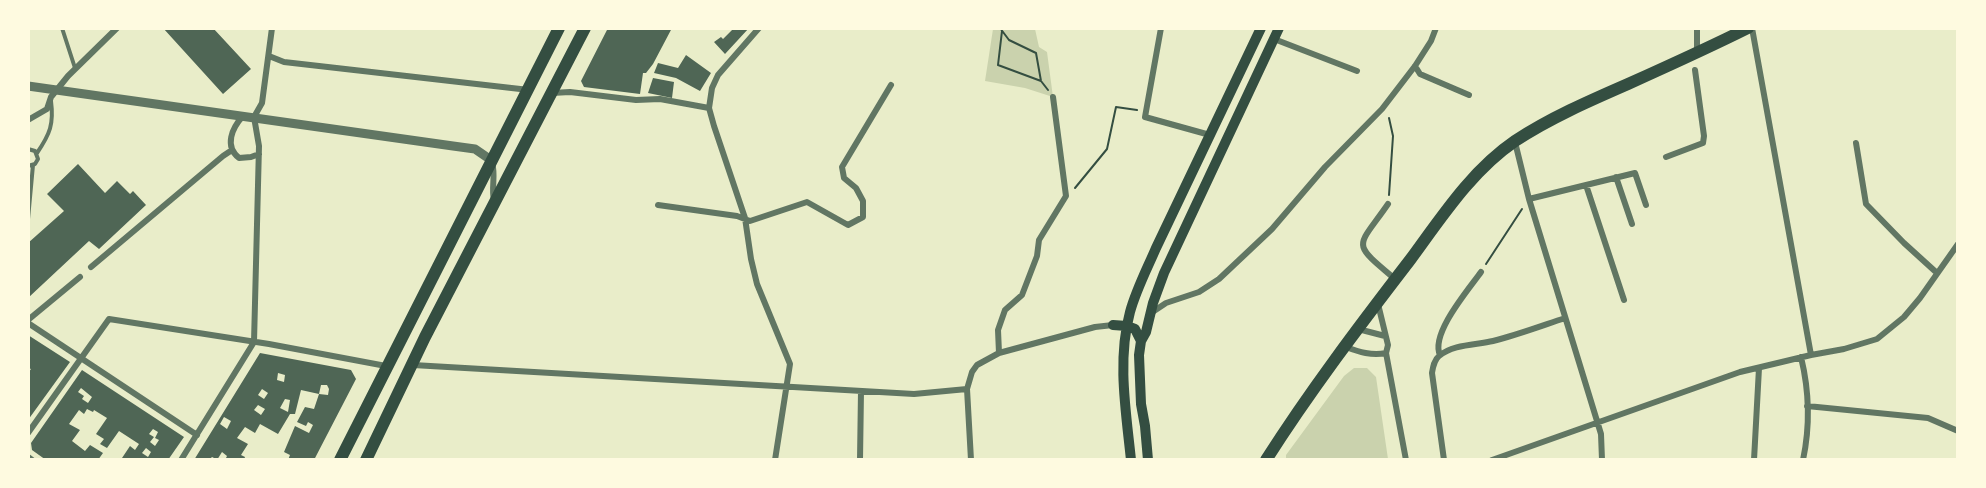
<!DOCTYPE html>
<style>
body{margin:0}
#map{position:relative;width:1986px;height:488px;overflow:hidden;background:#e9edc9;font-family:"IBM Plex Sans",sans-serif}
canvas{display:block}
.frame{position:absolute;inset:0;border:30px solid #fefae0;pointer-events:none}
</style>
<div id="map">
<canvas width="1986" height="488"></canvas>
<div class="frame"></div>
</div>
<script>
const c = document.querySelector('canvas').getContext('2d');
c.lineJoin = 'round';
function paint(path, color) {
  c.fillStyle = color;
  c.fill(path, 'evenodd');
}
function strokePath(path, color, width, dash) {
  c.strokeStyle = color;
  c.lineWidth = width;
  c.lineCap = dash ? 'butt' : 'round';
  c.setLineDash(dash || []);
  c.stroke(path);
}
const green = new Path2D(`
 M993,29H1035L1039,47L1047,52L1053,97L1025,88L985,81Z
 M1354,368H1367L1376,377L1388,459H1286V455L1344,376Z`);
const building = new Path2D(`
 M163,28H213L251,69L223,94Z
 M608,28H672L653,64L646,73H643L640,94L584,87L581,81Z
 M734,28H749L725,54L714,42L721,37L723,39Z
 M686,55L711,73L700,91L676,78L654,73L658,63L678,68Z
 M653,78L674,82L672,98L648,93Z
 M78,164L105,193L117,181L130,194L133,191L146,205L99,249L89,241L28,298V243L64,211L47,194Z
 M28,335L70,362L28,420V373L31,369L28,368Z
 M260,353L351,370L356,379L314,460H288L290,455L284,452L295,426L309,433L313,425L308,422L306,426L297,422L305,407L314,409L319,394L328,395L329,389L327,385H321L319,394L301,390L295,414H290L278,434L260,424L255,433L245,427L237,438L248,444L241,455L245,457L244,460H225L227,456L222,452L217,460H213L214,458L212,457L209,460H194ZM278,373L285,375L284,382L277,380ZM262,389L268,393L264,399L258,395ZM285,399L290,400L288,412L280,408ZM258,405L265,409L261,415L254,410ZM224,417L231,421L227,429L220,424Z
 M82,370L184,437L168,460H124L122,458L130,446L135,450L139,444L119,431L107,448L100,444L104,439L96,434L107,418L94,410L93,412L87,409L84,414L79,410L69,424L80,430L72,441L85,451L90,445L103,453L98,460H46L32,450L31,443ZM81,388L92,397L88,403L82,399L84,396L78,392ZM153,429L158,432L155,438L159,440L155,446L150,442L154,437L149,434ZM146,448L151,452L148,457L142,453Z`);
const path = new Path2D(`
 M1000,28L1009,40L1036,53L1041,81L1048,90
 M1002,31L998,65L1041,81
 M1389,118L1393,136L1389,195
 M1075,188L1107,149L1116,107L1137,110
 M1486,264L1522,209`);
const service = new Path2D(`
 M62,28L75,68
 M28,149L35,151L38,159L35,164L28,166
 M37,153C50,134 54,124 51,101
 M28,219L33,165`);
const minor = new Path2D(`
 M759,28L718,75L712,88L709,108L714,126L745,218L751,259L757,284L790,364L775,460
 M1161,28L1145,117L1210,135
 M1752,28L1811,355
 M1274,39L1357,71
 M1697,52V28
 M269,56L284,62L529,90
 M1415,66L1420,74L1469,95
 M552,93L570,92L636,100L660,99L709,108
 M243,116C232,128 224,146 239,158L251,157L259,154
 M28,120L47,109L51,97L68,76L117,28
 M1515,142L1529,199L1601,434L1602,460
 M1856,143L1866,204L1904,243L1937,273
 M1666,157L1703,143L1704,136L1695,70
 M492,163C496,175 491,188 494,200
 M1616,177L1632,224
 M1586,185L1624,300
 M1529,199L1635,173L1646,205
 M1388,204C1357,249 1350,241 1395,279
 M658,205L737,216L750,221L807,202L848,225L863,217V201L856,188L844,178L842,167L891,85
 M91,267L223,156L232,150
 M1378,304L1388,345L1386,353L1406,460
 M1151,313L1166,303L1199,292L1219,279L1272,229L1325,167L1382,109L1415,66L1431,41L1436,28
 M28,320L80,277
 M28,323L197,435
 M1358,329L1385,336
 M1346,347C1359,352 1372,356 1386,353
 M999,353L998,330L1005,310L1022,295L1037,256L1039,240L1066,196L1053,97
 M1440,355C1430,334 1469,289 1481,272
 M1801,357C1809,390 1810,427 1803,460
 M413,365L914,394L967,389
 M1807,406L1928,418L1958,431
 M28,433L109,319L269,344L386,366
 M28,457L32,460
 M181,460L254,342L259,146L254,117L262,103L272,28
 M860,460L861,391
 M971,460L967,389L972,372L977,365L999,353L1095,327L1113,325
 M1444,460L1432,373C1433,367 1434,360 1439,356C1453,344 1476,345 1493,341C1517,335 1541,326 1565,318
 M1492,460L1740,372L1811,355L1844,349L1877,339L1904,317L1920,298L1958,244
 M1754,460L1759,368`);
const tertiary = new Path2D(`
 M28,86L453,146L475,149L491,160`);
const secondary = new Path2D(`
 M1113,325L1127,326L1135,329L1141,341
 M1131,460C1126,411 1117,360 1130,312C1136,290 1147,269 1156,248L1261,28
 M1148,460L1145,426L1141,404L1139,355L1141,341L1146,332L1153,303L1164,273L1279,28`);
const primary = new Path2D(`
 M340,460L559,28
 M366,460L425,337L585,28
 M1266,460C1310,391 1360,325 1410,260C1441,218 1471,171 1515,141C1550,118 1589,101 1628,84C1668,66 1708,48 1748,28`);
paint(green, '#cad2ad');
paint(building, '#4f6655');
strokePath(path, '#344e41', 2);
strokePath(service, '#617663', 4);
strokePath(minor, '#617663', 6);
strokePath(tertiary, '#617663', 9);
strokePath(secondary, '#344e41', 10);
strokePath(primary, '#344e41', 12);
</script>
